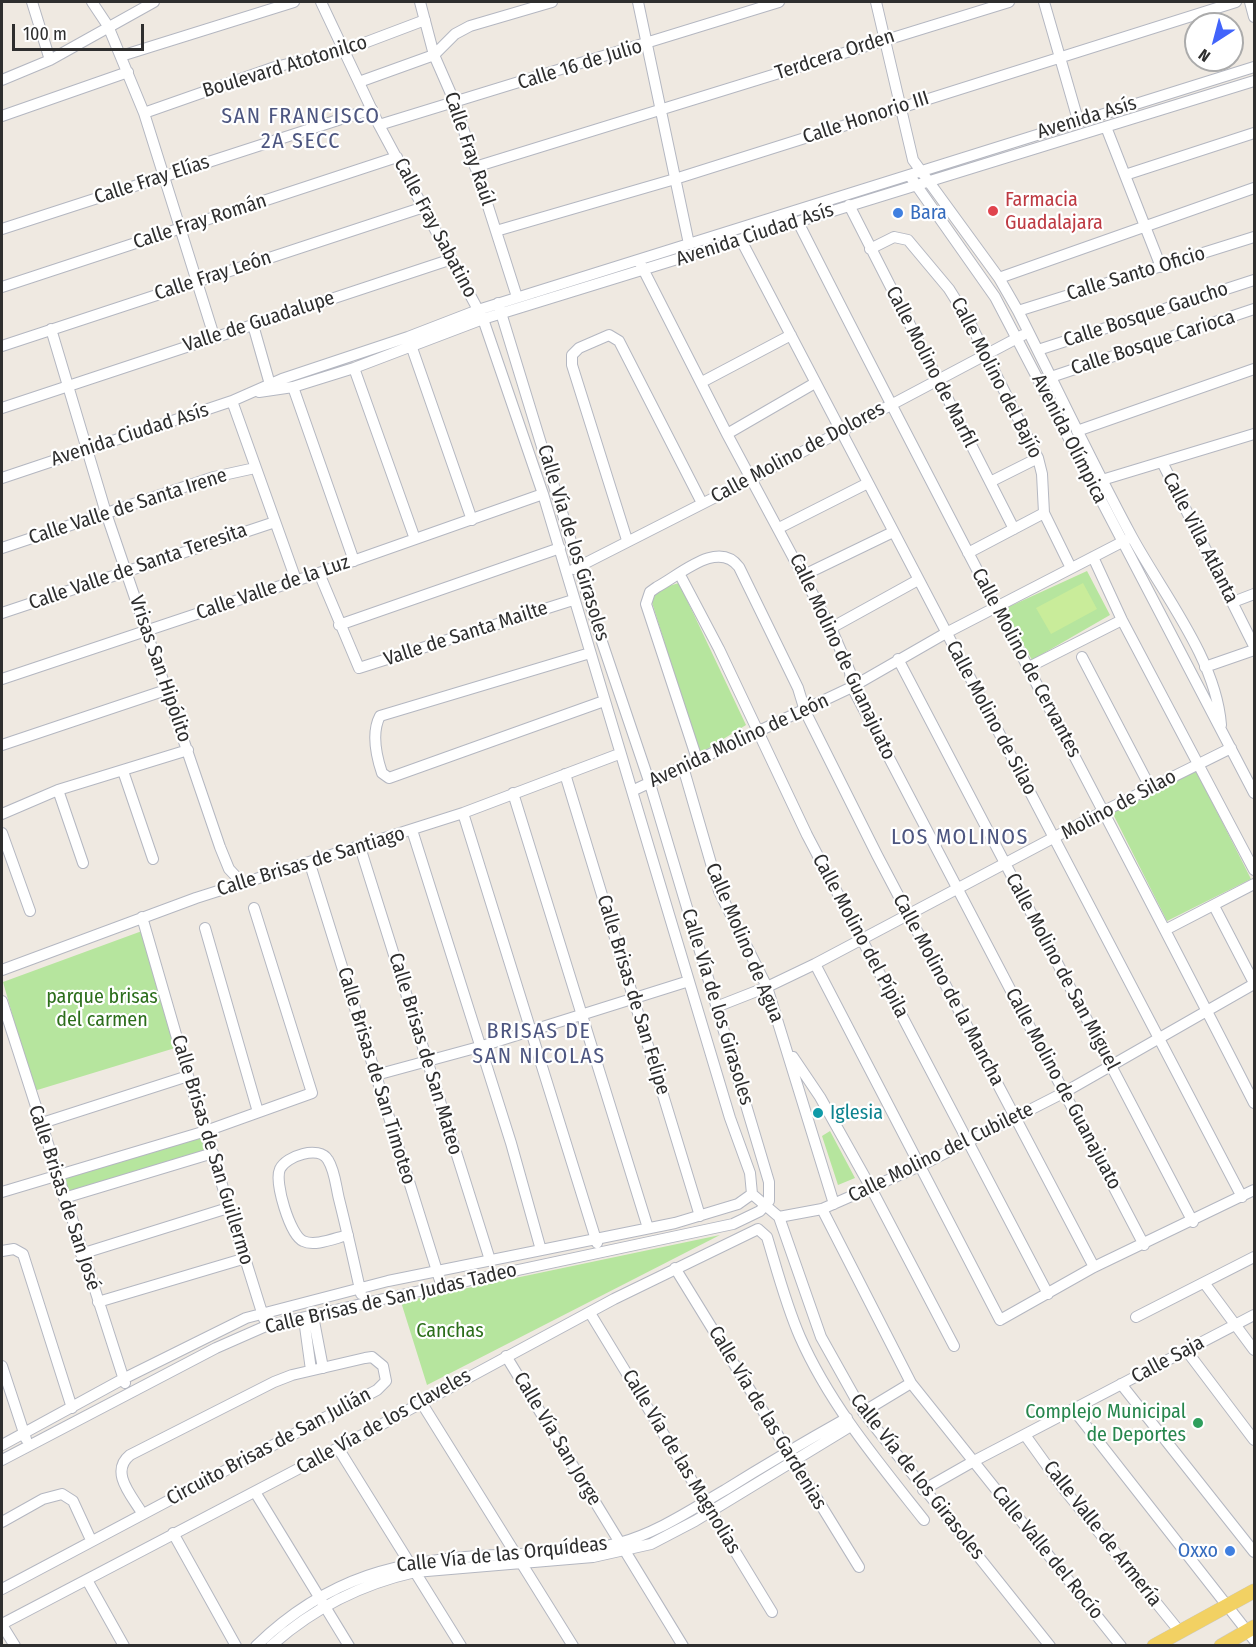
<!DOCTYPE html>
<meta charset="utf-8">
<style>
body{margin:0}
#map{position:relative;width:1256px;height:1647px;overflow:hidden;background:#efe9e1;font-family:"Fira Sans Condensed",sans-serif}
canvas{display:block}
.frame{position:absolute;inset:0;border:3px solid #2e2e2e;pointer-events:none}
.north{position:absolute;left:1184px;top:12px;width:60px;height:60px;box-sizing:border-box;background:#fff;border:2px solid #ababab;border-radius:50%;rotate:216deg;font-size:16px;font-weight:700;line-height:24px;text-align:center;color:#2e2e2e}
.north::after{content:'';display:block;margin:auto;width:21px;height:27px;background:#4264fb;clip-path:polygon(50% 0,100% 100%,50% 72%,0 100%)}
.scale{position:absolute;left:12px;top:24px;width:132px;height:27px;box-sizing:border-box;border:3px solid #2e2e2e;border-top:0;padding-left:8px;font-size:18px;line-height:21px;white-space:nowrap;color:#2e2e2e;-webkit-text-stroke:4px #fff;paint-order:stroke}
</style>
<div id="map">
<canvas width="1256" height="1647"></canvas>
<div class="frame"></div>
<div class="north">N</div>
<div class="scale">100 m</div>
</div>
<script>
const c = document.querySelector('canvas').getContext('2d');
c.lineJoin = 'round';
function paint(path, color) {
  c.fillStyle = color;
  c.fill(path, 'evenodd');
}
function strokePath(path, color, width, dash) {
  c.strokeStyle = color;
  c.lineWidth = width;
  c.lineCap = dash ? 'butt' : 'round';
  c.setLineDash(dash || []);
  c.stroke(path);
}
function drawText(font, color, halo, rows, align = 'center') {
  c.font = font + ' "Fira Sans Condensed",sans-serif';
  c.lineWidth = 4.5;
  c.setLineDash([]);
  c.textBaseline = 'middle';
  c.strokeStyle = halo;
  c.fillStyle = color;
  for (const [text, x, y, turn = 0] of rows) {
    c.save();
    c.translate(x, y);
    c.rotate((+turn || 0) * Math.PI / 180);
    c.textAlign = isNaN(turn) ? turn : align;
    if (halo) c.strokeText(text, 0, 0);
    c.fillText(text, 0, 0);
    c.restore();
  }
}
const green = new Path2D(`
 M1087,571L1110,615L1032,660L1004,609Z
 M679,583L746,725L699,754L650,596L655,590Z
 M1195,768L1251,879L1167,921L1111,810Z
 M142,931L175,1048L34,1091L3,982Z
 M830,1131L855,1178L838,1185L822,1136Z
 M200,1136L206,1152L69,1195L64,1179Z
 M720,1235L427,1385L401,1302Z`);
const pitch = new Path2D(`
 M1083,583L1097,609L1051,634L1036,608Z`);
const minor = new Path2D(`
 M32,2L50,60
 M92,2L108,26L144,113L214,336
 M321,2L379,125L483,319L543,494L730,1118L750,1173L752,1194
 M420,2L434,55L455,103L517,297
 M638,2L689,244
 M876,2L913,160L999,278L1018,311C1056,386 1092,463 1132,537C1163,594 1216,659 1221,725
 M1044,2L1078,120
 M1250,2L1254,17
 M121,56L294,2
 M2,80L50,60L154,2
 M359,82L434,55L455,34L470,26L552,2
 M144,113L275,67L343,51L425,20
 M2,116L128,72
 M379,125L779,2
 M1106,127L1161,267
 M475,167L1009,2
 M1125,175L1254,133
 M912,179L995,297L1254,793
 M849,205L1014,529
 M798,222C947,517 1104,809 1254,1103
 M2,229L372,109
 M496,231L675,179L1236,2
 M741,240L1242,1197
 M870,249L894,237L908,240L949,289L969,321L1038,458L1042,474L1044,513L1071,568
 M639,261L727,434L831,628L850,672L852,687L1144,1245
 M999,278L1254,188
 M2,287L397,157
 M1018,311L1254,237
 M253,325L271,388
 M51,329L106,513L220,847L229,869L243,884
 M2,346L424,207
 M412,348L472,520
 M1038,350L1254,280
 M354,368L415,539
 M1051,377L1254,309
 M702,382L791,335
 M293,387L354,561
 M259,392L293,387L354,368L483,319L1254,81
 M232,401L296,580
 M2,408L452,259
 M1077,431L1254,369
 M727,434L815,383
 M1162,462L1254,646
 M2,478L232,401L282,379L408,337L478,310L1254,67
 M1102,480L1254,434
 M990,482L1038,458
 M779,528L868,483
 M627,540L572,365V355L579,348L609,335L619,341L702,503
 M2,548L214,477L255,468
 M968,553L1044,513
 M1093,557L1122,620L1254,870
 M574,569L753,478L1023,335
 M319,573L359,668L573,600
 M680,575L719,649L807,835L1048,1294
 M804,575L893,532
 M1233,602L1254,594
 M2,613L275,522
 M339,625L560,548
 M831,628L918,580
 M590,653L380,716C371,733 376,755 382,773L389,778L604,701
 M1082,657L1150,787
 M898,659L1193,1222
 M1029,667L1122,620
 M1205,667L1254,650
 M2,679L319,573L543,494
 M2,745L166,690
 M697,759L646,604L650,592L657,587C680,575 718,539 739,567L798,688L805,711L877,855L1094,1267
 M683,767L719,891L767,987L834,1204
 M123,771L153,859
 M565,774L700,1216
 M58,790L83,863
 M632,791L852,687L946,633L1126,540
 M513,793L648,1228
 M463,813L597,1243
 M2,814L58,790L188,750
 M412,830L511,1143L541,1250
 M2,833L30,911
 M360,847L490,1260
 M310,864L442,1287
 M1214,906L1254,983
 M142,917L188,1076L264,1319
 M205,928L258,1112
 M1167,929L1254,884
 M815,964L1000,1320L1094,1267L1254,1190
 M2,970L196,898L463,813L619,754
 M2,1001L125,1383
 M716,1007L767,987L815,964L1104,811L1231,748
 M793,1057L820,1097L871,1188L954,1346
 M376,1075L479,1047L689,981
 M39,1124L188,1076
 M2,1192L206,1131L312,1093L254,908
 M752,1194L779,1217L821,1337L863,1412L1050,1646
 M64,1198L213,1153
 M822,1209L911,1383L1121,1646
 M779,1217L822,1209L920,1166L1065,1092L1254,984
 M348,1235C335,1238 315,1247 303,1241C290,1235 274,1182 280,1169C286,1156 319,1145 328,1160C335,1171 336,1187 339,1199C347,1231 354,1262 361,1294
 M2,1251L14,1249L23,1254L72,1408
 M81,1254L228,1208
 M675,1268L859,1567
 M1205,1284L1254,1350
 M98,1302L246,1258
 M590,1313L772,1612
 M313,1316L323,1368
 M1136,1317L1254,1257
 M304,1319L311,1370
 M1186,1350L1254,1440
 M506,1356L683,1646
 M2,1366L26,1439
 M1121,1384L1254,1552
 M421,1402L573,1646
 M1073,1409L1254,1640
 M863,1412L911,1383
 M1025,1435L1063,1488L1180,1632
 M2,1445L123,1379L246,1318L388,1281L675,1223L738,1204L752,1194
 M338,1448L461,1646
 M2,1460L216,1348L266,1326L392,1297L733,1224L760,1211L769,1201V1182L650,784L599,633L498,303
 M923,1490L974,1461L1254,1315
 M255,1492L349,1646
 M2,1522L43,1499L62,1494L73,1501L91,1540
 M173,1533L236,1646
 M87,1580L124,1646
 M2,1589L377,1390L386,1381L383,1366L372,1357L365,1358L292,1375L274,1382L130,1455C109,1472 132,1496 142,1513
 M2,1624L338,1448L614,1299L758,1229L767,1237C777,1270 786,1305 800,1337C830,1405 879,1463 924,1520
 M2,1625L15,1646
 M256,1646C328,1576 401,1559 497,1555C537,1553 580,1553 619,1543C657,1533 692,1509 725,1490C765,1465 806,1441 847,1418
 M271,1646C312,1609 362,1584 415,1572L593,1557L651,1544L695,1521L851,1426`);
const major = new Path2D(`
 M1154,1646L1254,1591
 M1221,1646L1254,1627`);
const markers = [
 [993,211,6,"#e0444e"],
 [898,213,6,"#3f7fe0"],
 [818,1113,6,"#0f9aa8"],
 [1198,1423,6,"#2e9e5b"],
 [1230,1551,6,"#3f7fe0"]
];
const streetNames = [
 ["Terdcera Orden",835,55,-18],
 ["Calle 16 de Julio",580,65,-17],
 ["Boulevard Atotonilco",285,67,-17],
 ["Calle Honorio III",866,118,-18],
 ["Avenida Asís",1087,118,-17],
 ["Calle Fray Raúl",469,149,71],
 ["Calle Fray Elías",152,180,-18],
 ["Calle Fray Román",200,222,-18],
 ["Calle Fray Sabatino",435,228,62],
 ["Avenida Ciudad Asís",755,235,-18],
 ["Calle Santo Oficio",1136,274,-17],
 ["Calle Fray León",213,276,-18],
 ["Calle Bosque Gaucho",1146,315,-18],
 ["Valle de Guadalupe",259,322,-18],
 ["Calle Bosque Carioca",1153,343,-18],
 ["Calle Molino de Marfil",931,367,63],
 ["Calle Molino del Bajío",996,378,63],
 ["Avenida Ciudad Asís",130,435,-18],
 ["Avenida Olímpica",1069,439,63],
 ["Calle Molino de Dolores",798,453,-28],
 ["Calle Valle de Santa Irene",128,507,-18],
 ["Calle Villa Atlanta",1200,538,63],
 ["Calle Vía de los Girasoles",573,543,73],
 ["Calle Valle de Santa Teresita",138,567,-19],
 ["Calle Valle de la Luz",273,588,-19],
 ["Valle de Santa Mailte",466,634,-18],
 ["Calle Molino de Guanajuato",842,657,65],
 ["Calle Molino de Cervantes",1026,663,62],
 ["Vrisas San Hipólito",160,669,71],
 ["Calle Molino de Silao",991,718,62],
 ["Avenida Molino de León",739,741,-25],
 ["Molino de Silao",1119,805,-28],
 ["Calle Brisas de Santiago",311,862,-17],
 ["Calle Molino del Pípila",860,936,62],
 ["Calle Molino de Agua",744,943,67],
 ["Calle Molino de San Miguel",1062,972,62],
 ["Calle Molino de la Mancha",948,990,62],
 ["Calle Brisas de San Felipe",633,995,73],
 ["Calle Vía de los Girasoles",717,1007,73],
 ["Calle Brisas de San Mateo",425,1054,73],
 ["Calle Brisas de San Timoteo",376,1076,73],
 ["Calle Molino de Guanajuato",1063,1089,62],
 ["Calle Brisas de San Guillermo",212,1150,73],
 ["Calle Molino del Cubilete",941,1153,-26],
 ["Calle Brisas de San José",64,1198,72],
 ["Calle Brisas de San Judas Tadeo",391,1299,-13],
 ["Calle Saja",1168,1360,-28],
 ["Calle Vía de las Gardenias",767,1418,59],
 ["Calle Vía de los Claveles",384,1422,-29],
 ["Calle Vía San Jorge",557,1439,59],
 ["Circuito Brisas de San Julián",269,1447,-28],
 ["Calle Vía de las Magnolias",681,1462,59],
 ["Calle Vía de los Girasoles",917,1477,52],
 ["Calle Valle de Armería",1102,1534,52],
 ["Calle Valle del Rocío",1047,1553,51],
 ["Calle Vía de las Orquídeas",502,1555,-6]
];
const healthNames = [
 ["Farmacia",1005,200],
 ["Guadalajara",1005,223]
];
const shopNames = [
 ["Bara",910,213],
 ["Oxxo",1218,1551,"right"]
];
const parkNames = [
 ["parque brisas",102,997],
 ["del carmen",102,1020],
 ["Canchas",450,1331]
];
const cultureNames = [
 ["Iglesia",830,1113]
];
const leisureNames = [
 ["Complejo Municipal",1186,1412],
 ["de Deportes",1186,1435]
];
const quarterNames = [
 ["SAN FRANCISCO",301,117],
 ["2A SECC",301,142],
 ["LOS MOLINOS",960,838],
 ["BRISAS DE",539,1032],
 ["SAN NICOLAS",539,1057]
];
paint(green, '#b6e59e');
paint(pitch, '#c9ec9a');
strokePath(minor, '#b4b7c1', 12);
strokePath(major, '#c9c9c9', 15);
strokePath(minor, '#fff', 10);
strokePath(major, '#f2d163', 14);
for (const [x, y, r, color] of markers) {
  const dot = new Path2D();
  dot.arc(x, y, r, 0, 2 * Math.PI);
  c.fillStyle = color;
  c.fill(dot);
  strokePath(dot, '#fff', 2);
}
drawText('20px', '#2e2e2e', '#fff', streetNames);
drawText('20px', '#be3a42', '#fff', healthNames, 'left');
drawText('20px', '#366cbe', '#fff', shopNames, 'left');
drawText('20px', '#2c6e1b', '#fff', parkNames);
drawText('20px', '#0d838f', '#fff', cultureNames, 'left');
drawText('20px', '#27864d', '#fff', leisureNames, 'right');
c.letterSpacing = '1.5px';
drawText('22px', '#4d5680', '#fff', quarterNames);
c.letterSpacing = '0px';
</script>
